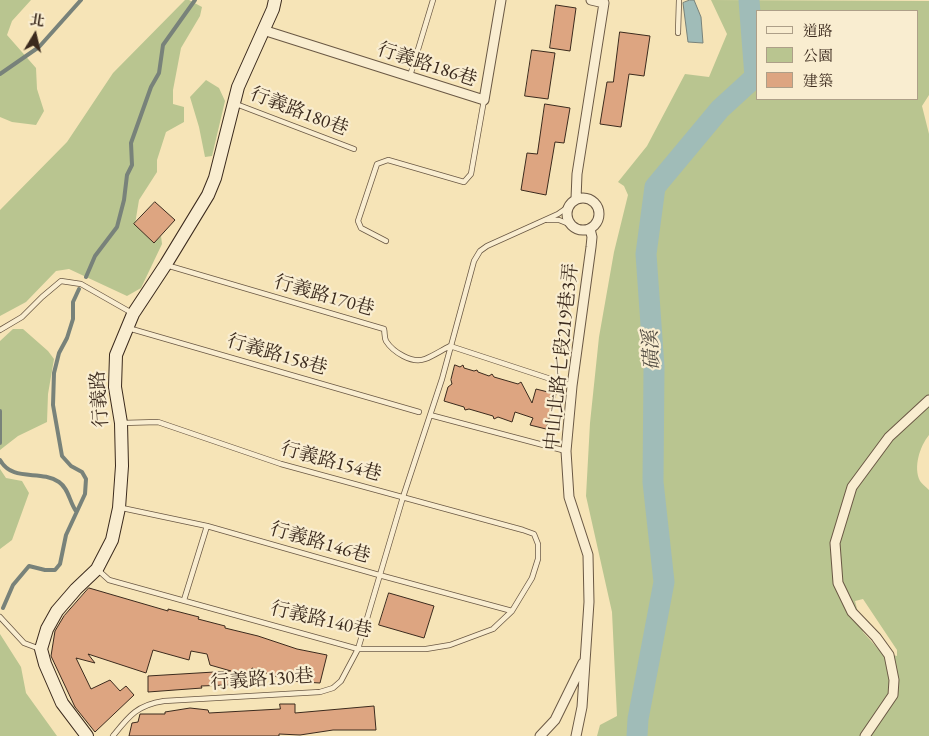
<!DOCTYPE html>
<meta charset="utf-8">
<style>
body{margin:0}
#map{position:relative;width:929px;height:736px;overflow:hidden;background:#f6e4b7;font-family:"EB Garamond","Noto Serif TC",serif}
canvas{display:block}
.legend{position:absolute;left:756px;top:10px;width:162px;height:90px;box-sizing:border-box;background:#f9edd0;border:1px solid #ad9f88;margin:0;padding:6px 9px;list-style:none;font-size:15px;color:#3b2a1d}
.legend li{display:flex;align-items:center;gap:10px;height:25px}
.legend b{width:25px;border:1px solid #ad9f88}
.north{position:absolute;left:10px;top:10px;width:50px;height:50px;-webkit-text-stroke:4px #f9edd0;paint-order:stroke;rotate:9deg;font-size:14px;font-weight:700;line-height:20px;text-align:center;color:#3b2a1d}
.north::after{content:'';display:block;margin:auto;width:18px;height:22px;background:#3b2a1d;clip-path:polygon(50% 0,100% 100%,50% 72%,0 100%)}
</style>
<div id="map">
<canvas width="929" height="736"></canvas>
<ul class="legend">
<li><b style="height:6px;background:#f9edd0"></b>道路</li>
<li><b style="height:14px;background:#b9c590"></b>公園</li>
<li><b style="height:14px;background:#dda581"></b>建築</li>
</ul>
<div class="north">北</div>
</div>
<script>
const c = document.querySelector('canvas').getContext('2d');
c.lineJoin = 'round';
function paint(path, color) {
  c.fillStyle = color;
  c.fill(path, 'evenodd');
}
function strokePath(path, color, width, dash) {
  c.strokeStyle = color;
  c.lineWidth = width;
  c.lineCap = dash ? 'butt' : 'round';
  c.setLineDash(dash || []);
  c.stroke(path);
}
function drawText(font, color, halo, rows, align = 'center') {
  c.font = font + ' "EB Garamond","Noto Serif TC",serif';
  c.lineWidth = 4.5;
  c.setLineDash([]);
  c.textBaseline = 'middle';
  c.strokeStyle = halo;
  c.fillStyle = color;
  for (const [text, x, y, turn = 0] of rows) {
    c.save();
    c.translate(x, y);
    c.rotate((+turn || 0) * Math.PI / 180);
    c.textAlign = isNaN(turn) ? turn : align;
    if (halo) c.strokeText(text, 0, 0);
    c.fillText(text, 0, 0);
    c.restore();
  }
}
const green = new Path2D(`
 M0,0H31L12,21L7,35L36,68L37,89L44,111L36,125L12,122L0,117Z
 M185,0H189L202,7L200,16L181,48L173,90V104L184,107V122L166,132L157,160V172L139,200L135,224L154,243L161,236L162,244L141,288L127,296L69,269L56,271L26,302L0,316V210L67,142L113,73Z
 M711,0L929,1V95L922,106L929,134V435C920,446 913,467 920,481C922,484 926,487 929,490V736H597L600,725L617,716L612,612L586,496L590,423L599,337L614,252L628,195L624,186L618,182L647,146L685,74L709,77L727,34ZM758,11H918V99H758ZM863,599L897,650V656L881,652L863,632L855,601Z
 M206,80L219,88L225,101L212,156L205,157L199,127L190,97Z
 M13,329H23L48,351L54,359L48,394L47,422L18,436L0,450V341Z
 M0,469L6,478L22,481L29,493L12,540L0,549Z
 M0,634L21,667L26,693L57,736H0Z`);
const water = new Path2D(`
 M690,0H694L701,17L703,43L688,42L683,3Z`);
const stream = new Path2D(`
 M0,74L39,47L81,0
 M86,277L95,256L117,227L124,200L127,175L132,165L131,143L151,87L159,73L163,45L195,0
 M0,411V443
 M0,460C13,483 40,469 59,482C69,489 69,501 76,511
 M3,608L13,585L29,566L45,570H55L60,564L66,535L85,494L86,479L82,472L71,466L62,456L53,405L54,373L59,353L67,338L73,319V302L79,289`);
const river = new Path2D(`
 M637,736L638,719L664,582L653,482L654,367L646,254L655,187L720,109L755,77L749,0`);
const building = new Path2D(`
 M556,5L576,8L570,51L550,48Z
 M620,32L650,36L644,76L629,74L621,127L600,124L607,82H613Z
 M532,50L555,53L548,99L525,96Z
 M545,104L570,108L564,143L555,142L546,195L521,190L527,153L537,154Z
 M155,202L175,220L154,243L134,224Z
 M455,365L460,367L463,365L464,368L474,371L477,370L478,372L489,376L492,374L494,377L518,384L521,382L532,403L536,389L556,394L546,429L530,425L533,418L515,412L512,422L498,417L494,419L493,416L469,409L465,410L464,407L444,401L448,387L452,384L451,380Z
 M89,588L168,611V609L199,617L198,619L225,626V628L258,636L297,649L327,655L320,683L289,681L252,668L251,684L201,686L202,688L148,692V676L231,671L210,665L207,654L191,651L189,660L153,650L146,673L88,654L95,663L76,658L91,689L110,680L120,691L126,686L134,695L95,732L75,707L51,656L55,631L64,616Z
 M389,593L434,606L424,638L379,625Z
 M280,704H295V713L374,706L376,730H333L300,735L279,734V736H129L132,723L138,722L140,714H165V712L190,708L208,710L209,713L280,709Z`);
const lane = new Path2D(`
 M678,33L679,0
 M410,76L433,0
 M236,104L354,149
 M547,220H559L569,224
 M386,241L361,228L358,221L377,164L388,160L464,182L471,174L484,100
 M166,265L384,329C385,333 384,337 386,341C393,352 412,364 425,359C433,356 442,350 450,346L572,386
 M128,328L419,412
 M0,330L22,317L42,297L61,281L81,284L132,313
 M430,415L566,451
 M122,508L207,526L379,575L512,611
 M98,570L109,580L358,649H426L450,645L493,629L512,611L532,578L538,559V544L534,534L523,530L281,464L158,422L122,423
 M184,600L207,526
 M0,617L24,643L40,649
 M113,736C129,716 137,705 164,701L320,692L333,688L341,681L358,649L403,497L442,379L474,261L480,251L487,246L558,214L568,207`);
const street = new Path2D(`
 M263,30L484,100L501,0
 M567 214a16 16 0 1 1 32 0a16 16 0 1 1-32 0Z
 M576,199L577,174L604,3L591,0
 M540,736L555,720L583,663
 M576,736L582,707L589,602L588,555L569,497L566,451L572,386L591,247L592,237L590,229
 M865,736L893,695L894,680L889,655L876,637L852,612L838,583L835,543L852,487L889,437L929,400`);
const secondary = new Path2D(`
 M87,736L62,703L45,664L41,649L47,629L57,611L76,589L97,569L112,540L119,508L122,466L121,423L115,387L116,355L133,314L166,264L208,195L215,178L238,87L273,9L275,0`);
const streetNames = [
 ["行義路186巷",427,65,18],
 ["行義路180巷",299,112,21],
 ["行義路170巷",324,296,16],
 ["行義路158巷",277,355,16],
 ["中山北路七段219巷3弄",562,357,-84],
 ["行義路",100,399,-94],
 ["行義路154巷",331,462,15],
 ["行義路146巷",320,543,16],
 ["行義路140巷",321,620,13],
 ["行義路130巷",262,680,-4]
];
const waterNames = [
 ["磺溪",652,350,-93]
];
paint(green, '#b9c590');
paint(water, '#a0bcb8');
strokePath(water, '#78827a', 1);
strokePath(stream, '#78827a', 4);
strokePath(river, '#a0bcb8', 21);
paint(building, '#dda581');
strokePath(building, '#3b2a1d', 1);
strokePath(lane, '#6a5844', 6);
strokePath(street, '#6a5844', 11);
strokePath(secondary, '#3b2a1d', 14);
strokePath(lane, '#f9edd0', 4.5);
strokePath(street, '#f9edd0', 9);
strokePath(secondary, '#f9edd0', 12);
drawText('19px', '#3b2a1d', '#f9edd0', streetNames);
drawText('italic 20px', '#544e44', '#f9edd0', waterNames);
</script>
